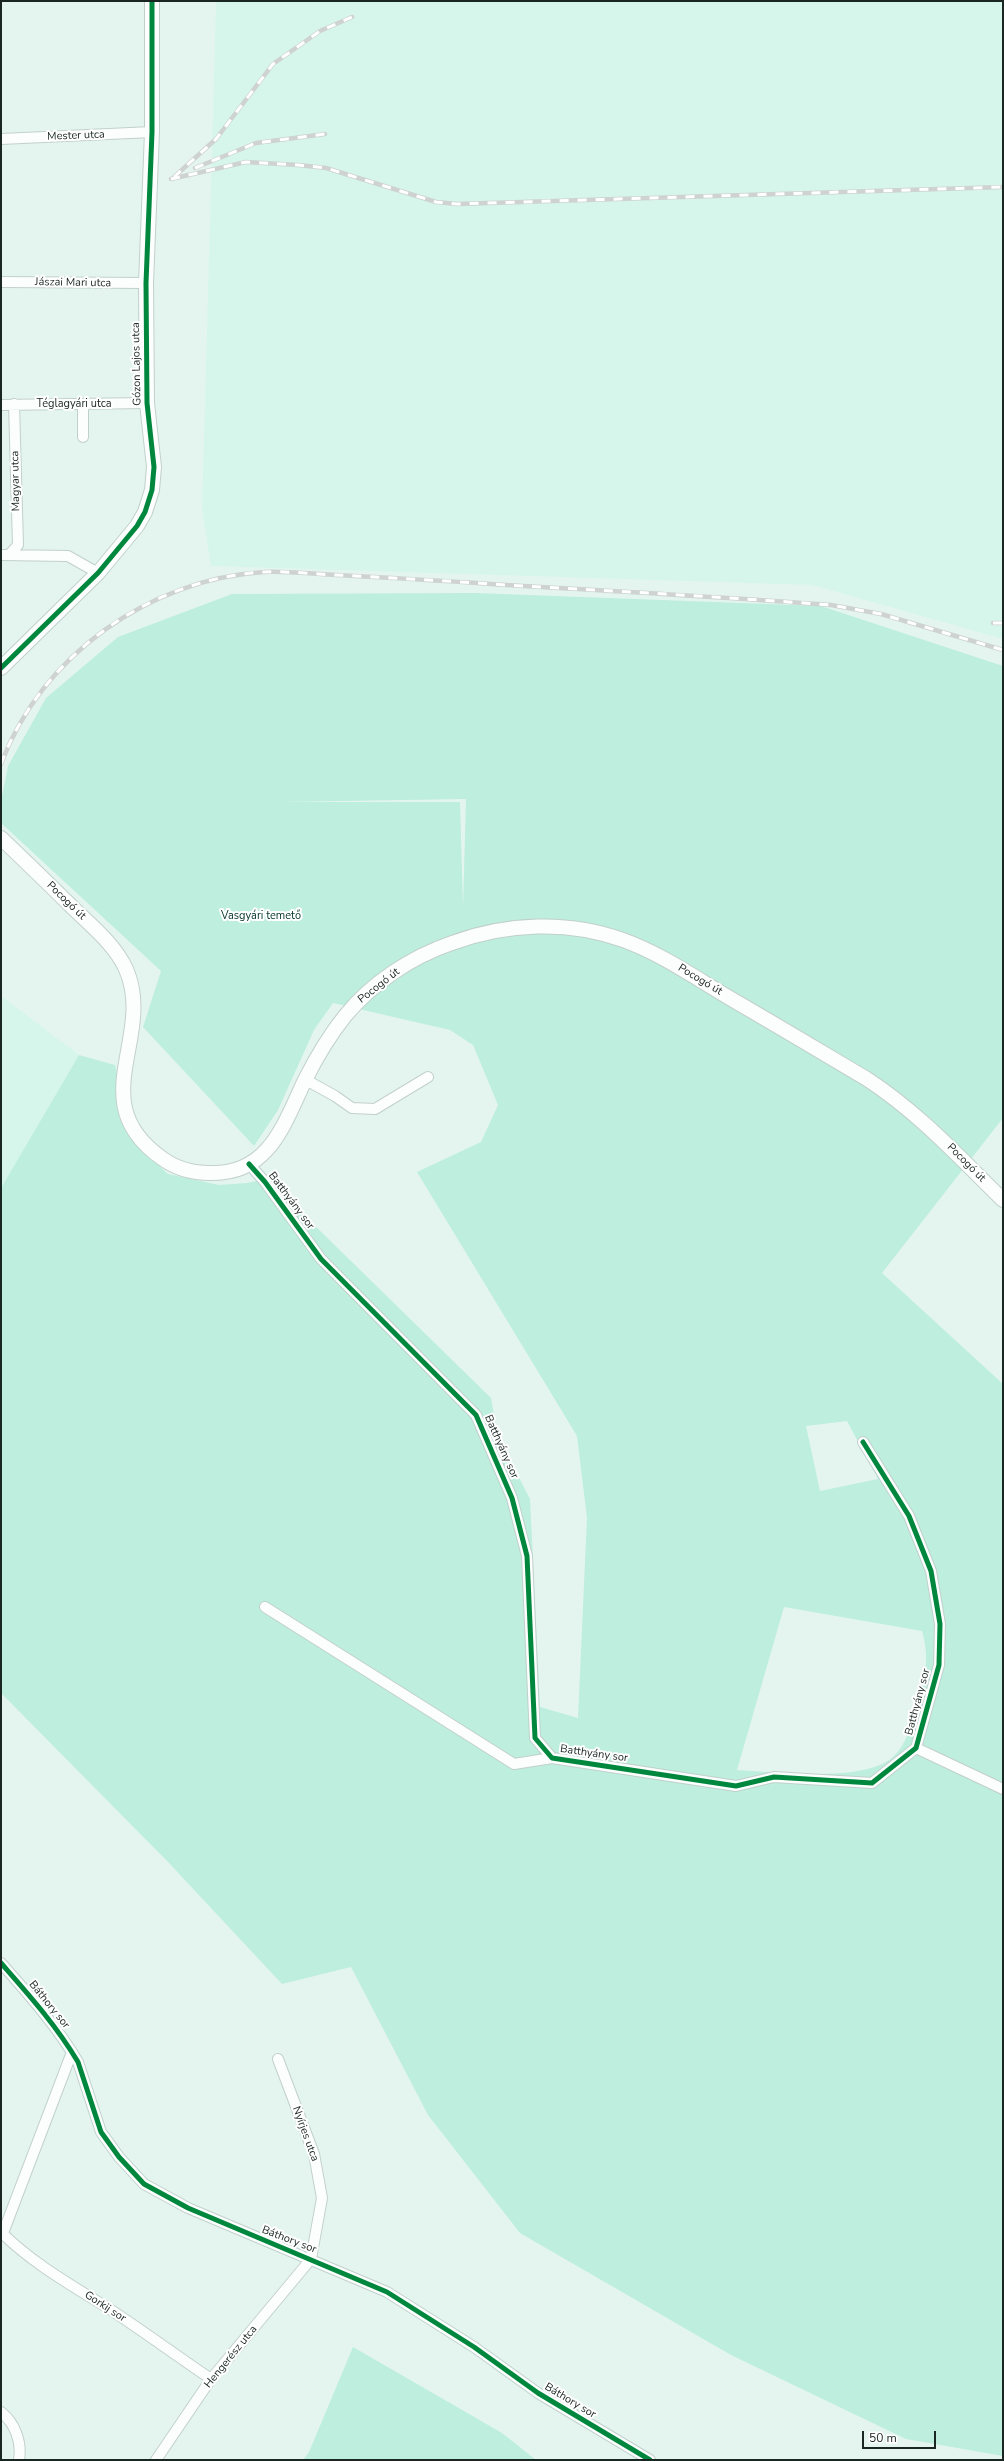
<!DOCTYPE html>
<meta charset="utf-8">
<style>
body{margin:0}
#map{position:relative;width:1004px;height:2461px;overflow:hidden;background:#e4f5ef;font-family:"Nunito Sans",sans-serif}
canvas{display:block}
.frame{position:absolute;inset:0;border:2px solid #1a2622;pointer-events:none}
.scale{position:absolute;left:862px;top:2431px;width:74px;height:18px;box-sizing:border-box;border:2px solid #1a2622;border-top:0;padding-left:5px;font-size:12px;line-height:14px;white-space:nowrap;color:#1a2622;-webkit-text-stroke:3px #fff;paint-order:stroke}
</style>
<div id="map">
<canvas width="1004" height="2461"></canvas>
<div class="frame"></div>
<div class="scale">50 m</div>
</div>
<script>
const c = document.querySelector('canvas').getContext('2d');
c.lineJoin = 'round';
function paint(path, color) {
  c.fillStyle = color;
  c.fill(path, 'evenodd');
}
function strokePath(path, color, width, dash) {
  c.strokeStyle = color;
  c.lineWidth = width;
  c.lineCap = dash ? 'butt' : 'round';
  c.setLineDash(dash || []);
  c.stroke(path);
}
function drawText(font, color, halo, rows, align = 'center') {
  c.font = font + ' "Nunito Sans",sans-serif';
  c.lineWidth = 4;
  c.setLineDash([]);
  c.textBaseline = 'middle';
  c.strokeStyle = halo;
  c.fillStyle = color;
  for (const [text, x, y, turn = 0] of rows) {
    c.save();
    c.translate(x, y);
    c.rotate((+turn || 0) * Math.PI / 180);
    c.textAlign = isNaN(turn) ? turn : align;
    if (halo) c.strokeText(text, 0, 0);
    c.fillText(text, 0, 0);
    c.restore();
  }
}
const built = new Path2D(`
 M216,1H1003V639L812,585L211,566L202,509Z
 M1,996L79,1055L1,1188Z`);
const green = new Path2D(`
 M475,593L821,606L1003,666V1118L882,1273L1003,1384V2456L906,2439L731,2355L520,2233L428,2115L351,1967L282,1984L169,1863L1,1693V1188L79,1055L115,1065L119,1084V1117L141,1149L168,1174L219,1185L247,1183L275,1177L307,1218L491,1398L498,1437L530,1499L540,1707L578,1718L587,1518L577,1436L417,1172L481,1142L498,1105L473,1045L450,1030L333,1003L314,1030L278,1110L254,1146L143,1027L161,971L1,823V801L8,766L46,698L118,637L232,594ZM466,799L463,908L460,802H280ZM847,1421L878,1479L820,1491L806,1426ZM784,1607L922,1631C930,1658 925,1679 917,1705C912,1723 907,1744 893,1757C864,1783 775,1772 737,1770Z
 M353,2347L502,2433L536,2460H303L309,2452Z`);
const street = new Path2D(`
 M1,139L152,132
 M1,282L146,283
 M83,404V437
 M1,405L147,403
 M1,555L68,556L98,573
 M9,555L18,545L14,404
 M306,1080L335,1096L352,1108L375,1109L428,1077
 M249,1164L265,1182L321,1259L476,1415L512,1498L527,1556L535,1738L552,1758L736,1786L774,1777L872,1783L916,1748L939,1665L940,1624L931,1571L909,1516L863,1442
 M265,1607L514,1764L552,1758
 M916,1748L1003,1789
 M1,1963C29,1995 56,2025 78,2062L101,2132L119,2157L144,2184L188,2208L387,2292L474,2347L538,2393L650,2460
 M1,2232C32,2263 71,2285 108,2308C143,2331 177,2356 211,2379
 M3,2233L72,2052
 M1,2412C15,2423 22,2442 19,2460
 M156,2460L211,2379L311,2259L322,2198L314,2154L278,2059`);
const secondary = new Path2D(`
 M1,668L98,573L137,526L145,512L152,490L154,467L147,403L146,283L152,132V1
 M1,838C25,861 49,884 73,908C92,926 115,945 126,969C156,1038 81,1102 163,1159C177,1169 193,1173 210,1173C269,1175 284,1124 305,1080C316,1058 329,1036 345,1016C372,983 411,957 452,943C506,923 568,920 623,940C662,954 697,979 733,1000C778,1026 823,1053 867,1079C919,1113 959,1157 1003,1200`);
const rail = new Path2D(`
 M195,168L256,143L325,134
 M174,177L216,139L273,64L320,31L352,17
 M171,179L246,162L298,165L326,168L436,202L457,204L1003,187
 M993,623H1003
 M1,764C41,656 149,579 264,572C288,571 313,574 337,575C394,578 450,581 506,585C615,591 723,597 831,605L881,614L1003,650`);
const cycleway = new Path2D(`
 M1,668L98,573L137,526L145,512L152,490L154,467L147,403L146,283L152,132V1
 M249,1164L265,1182L321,1259L476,1415L512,1498L527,1556L535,1738L552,1758L736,1786L774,1777L872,1783L916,1748L939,1665L940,1624L931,1571L909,1516L863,1442
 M1,1963C29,1995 56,2025 78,2062L101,2132L119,2157L144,2184L188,2208L387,2292L474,2347L538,2393L650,2460`);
const streetNames = [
 ["Mester utca",76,136,-2],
 ["Jászai Mari utca",73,283,1],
 ["Gózon Lajos utca",137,364,-91],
 ["Téglagyári utca",74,404],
 ["Magyar utca",16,481,-91],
 ["Pocogó út",66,901,44],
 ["Pocogó út",700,980,31],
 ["Pocogó út",379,986,-38],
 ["Pocogó út",966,1163,45],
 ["Batthyány sor",291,1201,53],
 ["Batthyány sor",501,1447,66],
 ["Batthyány sor",918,1702,-75],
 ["Batthyány sor",594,1754,8],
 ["Báthory sor",49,2005,51],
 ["Nyírjes utca",305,2134,70],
 ["Báthory sor",289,2240,21],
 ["Gorkij sor",105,2307,33],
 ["Hengerész utca",231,2357,-51],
 ["Báthory sor",570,2401,31]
];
const parkNames = [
 ["Vasgyári temető",261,916]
];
paint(built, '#d7f6eb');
paint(green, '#bdeede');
strokePath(street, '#c2d0cb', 12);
strokePath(secondary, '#c2d0cb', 16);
strokePath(street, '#fbfefd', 10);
strokePath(secondary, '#fbfefd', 14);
strokePath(rail, '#ced2d1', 4.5);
strokePath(rail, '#fff', 3, [9]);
strokePath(cycleway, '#00873e', 5);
drawText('11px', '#1a2622', '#fff', streetNames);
drawText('11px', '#023428', '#fff', parkNames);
</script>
